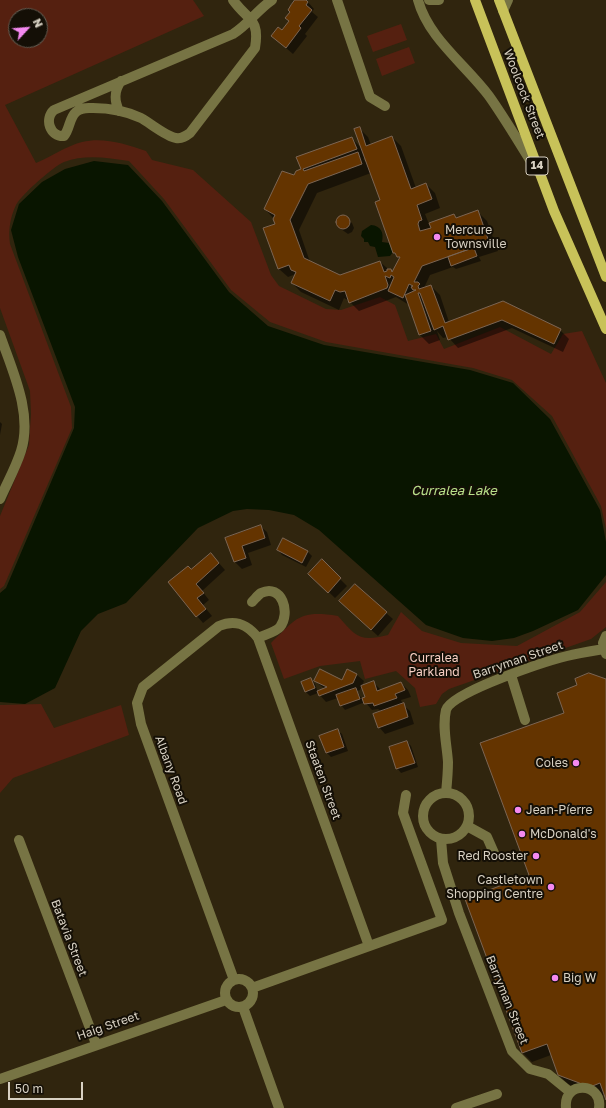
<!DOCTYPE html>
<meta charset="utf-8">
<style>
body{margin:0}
#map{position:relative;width:606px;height:1108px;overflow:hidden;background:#30250e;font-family:"Golos Text",sans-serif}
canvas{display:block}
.north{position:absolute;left:8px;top:8px;width:40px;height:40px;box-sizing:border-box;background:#140f06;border:1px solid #625d52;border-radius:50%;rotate:64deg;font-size:11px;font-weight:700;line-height:16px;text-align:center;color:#d8d1c3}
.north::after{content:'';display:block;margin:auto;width:14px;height:18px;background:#f489f0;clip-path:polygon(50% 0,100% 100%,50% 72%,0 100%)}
.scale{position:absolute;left:8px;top:1082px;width:75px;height:18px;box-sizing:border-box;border:2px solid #d8d1c3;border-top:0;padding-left:5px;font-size:12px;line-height:14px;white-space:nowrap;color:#d8d1c3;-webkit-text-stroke:3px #140f06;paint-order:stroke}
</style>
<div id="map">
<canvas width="606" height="1108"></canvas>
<div class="north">N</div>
<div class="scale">50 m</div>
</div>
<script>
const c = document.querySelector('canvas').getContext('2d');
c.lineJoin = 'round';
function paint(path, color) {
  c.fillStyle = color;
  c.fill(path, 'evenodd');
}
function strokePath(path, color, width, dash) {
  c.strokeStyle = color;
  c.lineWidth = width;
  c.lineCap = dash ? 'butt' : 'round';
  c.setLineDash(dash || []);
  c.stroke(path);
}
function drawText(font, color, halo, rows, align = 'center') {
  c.font = font + ' "Golos Text",sans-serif';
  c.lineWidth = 4;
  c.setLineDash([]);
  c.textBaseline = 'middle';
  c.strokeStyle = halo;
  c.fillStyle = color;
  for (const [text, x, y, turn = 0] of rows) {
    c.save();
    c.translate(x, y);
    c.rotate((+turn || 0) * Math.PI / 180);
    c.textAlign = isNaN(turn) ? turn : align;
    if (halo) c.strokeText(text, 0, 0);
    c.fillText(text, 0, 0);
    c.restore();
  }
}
const green = new Path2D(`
 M0,0H193L204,16L5,105L36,163C51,157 66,146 82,142C104,137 125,144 146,151L152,160L193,170L251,222L271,275L279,286L326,309L341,310L380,297L395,305L408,341L436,334L444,349L500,327L551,354L563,334L582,331L606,383V529L601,506L552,416L512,380L473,368L326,342L270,322L231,290L164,199L129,161C108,158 85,154 64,162C54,166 21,195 16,205C10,218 8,230 10,244L71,407L72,428L4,586L0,589V516L29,445L31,414L30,391L0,308ZM16,16H40V40H16Z
 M401,24L407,40L373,52L367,36Z
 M409,47L415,63L382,76L376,59Z
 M606,582V627L591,639L449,689L442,694L436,704L420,707L415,688L396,671L365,679L360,661L320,666L284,679L271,643C297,618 299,610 338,616C356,637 360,642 388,635L401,612L422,631L461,643L517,646L580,612Z
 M41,704L54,728L121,705L129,735L13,778L0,793V705Z`);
const water = new Path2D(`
 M94,161L128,165L162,201L229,292L268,326L324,345L470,370L513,383L550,419L600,510L606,542V575L578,610L533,631L514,638L492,641L463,638L426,625L319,530L294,515L269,510L247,509L233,511L198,528L126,603L98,614L81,631L55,688L25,704L0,702V593L6,588L74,428L75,407L18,257L11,230L19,204L42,182L65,169Z
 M371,225C381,226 384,232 382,242L389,243L393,252L390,256L378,257L375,247L370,246L368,242H364V239L361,236L362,231Z`);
const shadow = new Path2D(`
 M296,0H305L308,2L314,9L312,12L318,17L305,34L307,36L293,54L272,36L282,32L290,21Z
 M359,128L368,137L371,145L392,137L401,146L416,188L426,184L435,193L440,208L425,214L429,224L454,215L458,219L478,212L487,221L498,251L479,257L481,261L456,269L453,267L430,275L424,288L431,286L440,295L449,322L503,302L560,330L569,339L563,352L512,328L458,348L448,337L443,338L437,331L440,340L429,344L420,335L409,305L396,297L359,311L349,301L344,298L339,310L301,292L292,283L296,274L288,277L279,269L276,225L274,219L265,209L302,170L298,158L352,138L362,149ZM365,158L367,163L363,159ZM371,173L381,201L394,253L400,259L393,273L380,262L340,276L310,262L299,230L317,193Z
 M343,216L352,223L354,228L352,232L348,234L338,227L336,222L338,218Z
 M0,422L2,424L0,435Z
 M260,526L267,532L271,545L248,553L252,565L242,569L235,562L227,538Z
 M284,539L308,552L312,556L306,567L282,555L278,550Z
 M211,554L225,570L202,591L209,600L203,605L212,616L203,623L197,616L191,570Z
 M322,561L347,586L335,598L310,574Z
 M347,608L386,613L393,619L378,636Z
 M347,670L357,675L364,681L360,690L357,691L362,699L366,697L373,682L381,690L401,683L408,690L411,697L401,700L403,705L410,711L414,724L385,734L379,727L382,712L378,709L372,710L365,702L345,710L341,705L338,698L326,702L318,693L310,696L306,692L302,683L311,679L315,684L318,692L325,689L315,681H342Z
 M606,680V1097L605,1094L600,1096L568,1084L559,1075L551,1055L532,1062L523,1053L466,899L530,876L565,713Z
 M337,730L342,734L348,751L331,757L327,753Z
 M407,742L411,746L418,767L401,773L397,768Z`);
const building = new Path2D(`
 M295,0H306L308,2L306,5L312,10L299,26L301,28L286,48L271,36L278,27L282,30L289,21L285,18L290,12L288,10L291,5Z
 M360,127L366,146L392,136L411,189L426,183L432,199L417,205L422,220L419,221L418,224L420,231L431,228L429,223L454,214L456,218L478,210L489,242L422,266L414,282H418L420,284L418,286L419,289L431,285L445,323L503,301L561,329L554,344L502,320L448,340L443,326L434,330L420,293H418L431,331L419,335L405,295L416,290H413L411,287L413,286L409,284L403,298L388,291L394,277L391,275L390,278L385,276L388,285L387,288L349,303L345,291L340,292L335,290L330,301L291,283L296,272L291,270L289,265L278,269L263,228L275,224L273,219L275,215L264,209L282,171L294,175L296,171L301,169L296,157L352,137L357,149L303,169L304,171L358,152L362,164L308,184L290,220L304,258L340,275L380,261L384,272L387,271V269H391L392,272L400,257H397L395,253H393L375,202L380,200L354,129Z
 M336 222a7 7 0 1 1 14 0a7 7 0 1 1-14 0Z
 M474,248L477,256L451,266L448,257Z
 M261,525L265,538L242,546L246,558L234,562L225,538Z
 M283,538L308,551L302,563L277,550Z
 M211,553L219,563L196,584L204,593L197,598L206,609L196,617L168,582L188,566L191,569Z
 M322,559L341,578L328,593L308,574Z
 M355,584L387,612L371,630L339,601Z
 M320,669L342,680L347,669L357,674L353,683L319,696L317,691L327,687L314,681Z
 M589,673L606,679V1100L600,1083L590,1087L558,1075L547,1044L522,1053L465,899L529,875L480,743L564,713L557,693L577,685L575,679Z
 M311,678L315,688L305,692L301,682Z
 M374,681L377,691L401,682L405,690L395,694L397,698L374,706L373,703L364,704L362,698L365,697L361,686Z
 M356,688L360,699L340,706L336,695Z
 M404,703L408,717L378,728L373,714Z
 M338,729L344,747L326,753L319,736Z
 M407,741L415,763L396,769L389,747Z`);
const minor = new Path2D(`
 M233,0C248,21 260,18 255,48L190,133C186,136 182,139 176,138C167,137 150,123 141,118C126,111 110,108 93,108C87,108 81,107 76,112C69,118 70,129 64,136C50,137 44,119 54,110L233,34C248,25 257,10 272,0
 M337,0L370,97L385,106
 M418,0C428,38 466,65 489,96C506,120 521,146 537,171
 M429,0H439
 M503,11L508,0
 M119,111C114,100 114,91 121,81
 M0,335C12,370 33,413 21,451C16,467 7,483 0,499
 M252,602C255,599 258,595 261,593C282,583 291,613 280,627C276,632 264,635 258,638
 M606,636L603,643L606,654
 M511,675L525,720
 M446,793C447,783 448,772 448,762C447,745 442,727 446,710C451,692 547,661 567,656C579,653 592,651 604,649
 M423 816a23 23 0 1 1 46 0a23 23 0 1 1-46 0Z
 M467,826L487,837L494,853
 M441,839L443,863L459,913L512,1051L530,1069L548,1074L570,1092
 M19,840L96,1044
 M225 993a14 14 0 1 1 28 0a14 14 0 1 1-28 0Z
 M234,980L141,724L137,703L143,687L219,626C235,619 247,624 258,638L369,946
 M252,988L442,920L403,813L406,795
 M243,1007L279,1108
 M0,1079L226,1000
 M456,1108L497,1094
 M566,1108C563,1080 603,1082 599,1108`);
const major = new Path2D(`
 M475,0L554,211L606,329
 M499,0L606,277`);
const markers = [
 [437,237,4,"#f489f0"],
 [576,763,4,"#f489f0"],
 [518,810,4,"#f489f0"],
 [522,834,4,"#f489f0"],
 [536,856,4,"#f489f0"],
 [551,887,4,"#f489f0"],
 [555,978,4,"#f489f0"]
];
const shields = [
 [537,166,22]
];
const shieldNames = [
 ["14",537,166]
];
const streetNames = [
 ["Woolcock Street",524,94,69],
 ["Barryman Street",518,660,-19],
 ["Albany Road",171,770,70],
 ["Staaten Street",323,780,70],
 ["Batavia Street",69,938,69],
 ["Barryman Street",507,1000,68],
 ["Haig Street",108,1026,-19]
];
const poiNames = [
 ["Mercure",445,230],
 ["Townsville",445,244],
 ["Coles",568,763,"right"],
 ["Jean-Píerre",526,810],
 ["McDonald's",530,834],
 ["Red Rooster",528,856,"right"],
 ["Castletown",543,880,"right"],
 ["Shopping Centre",543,894,"right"],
 ["Big W",563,978]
];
const parkNames = [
 ["Curralea",434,658],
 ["Parkland",434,672]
];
const waterNames = [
 ["Curralea Lake",454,491]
];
paint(green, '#552010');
paint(water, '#091500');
paint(shadow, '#0007');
paint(building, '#643400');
strokePath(building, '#7c6553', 1);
strokePath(minor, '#777444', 10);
strokePath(major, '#c8c259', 10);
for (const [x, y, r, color] of markers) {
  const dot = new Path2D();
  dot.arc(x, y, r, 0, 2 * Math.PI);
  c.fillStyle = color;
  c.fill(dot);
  strokePath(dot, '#140f06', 1.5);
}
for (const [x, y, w] of shields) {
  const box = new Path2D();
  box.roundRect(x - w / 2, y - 9, w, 18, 3);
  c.fillStyle = '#140f06';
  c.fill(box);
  strokePath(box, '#d8d1c3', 1);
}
drawText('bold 11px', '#d8d1c3', null, shieldNames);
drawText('12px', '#d8d1c3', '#140f06', streetNames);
drawText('12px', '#d8d1c3', '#140f06', poiNames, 'left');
drawText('12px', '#f6cec2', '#140f06', parkNames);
drawText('italic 13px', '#b9e08a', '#140f06', waterNames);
</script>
